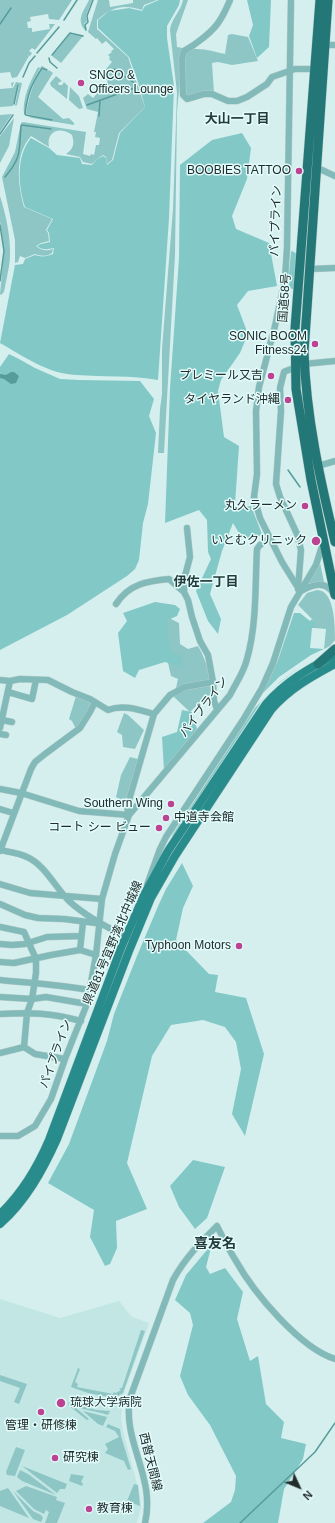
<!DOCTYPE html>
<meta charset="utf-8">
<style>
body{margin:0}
#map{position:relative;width:335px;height:1523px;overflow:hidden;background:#d5efee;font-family:Helvetica,sans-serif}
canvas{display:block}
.north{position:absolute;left:279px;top:1467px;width:40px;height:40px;-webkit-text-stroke:3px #e2fcfb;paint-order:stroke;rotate:134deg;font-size:11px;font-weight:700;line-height:16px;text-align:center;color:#222c2c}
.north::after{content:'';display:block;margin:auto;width:14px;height:18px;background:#222c2c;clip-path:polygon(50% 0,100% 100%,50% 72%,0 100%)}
</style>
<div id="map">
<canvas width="335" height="1523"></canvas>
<div class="north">N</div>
</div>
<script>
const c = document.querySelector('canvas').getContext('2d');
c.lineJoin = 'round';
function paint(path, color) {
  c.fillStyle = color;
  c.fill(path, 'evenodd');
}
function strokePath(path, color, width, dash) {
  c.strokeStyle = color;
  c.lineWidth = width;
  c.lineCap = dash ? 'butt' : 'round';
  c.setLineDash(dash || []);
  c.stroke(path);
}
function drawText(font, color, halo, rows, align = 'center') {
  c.font = font + ' Helvetica,"Noto Sans JP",sans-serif';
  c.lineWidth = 3;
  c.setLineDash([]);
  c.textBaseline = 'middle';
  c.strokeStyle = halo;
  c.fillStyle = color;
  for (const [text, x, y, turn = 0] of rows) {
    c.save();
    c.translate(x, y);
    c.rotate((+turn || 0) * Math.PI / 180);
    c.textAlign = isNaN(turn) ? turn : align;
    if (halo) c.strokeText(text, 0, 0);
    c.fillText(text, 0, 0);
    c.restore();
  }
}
const built = new Path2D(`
 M0,1299L60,1318L119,1301L132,1317L149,1323L125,1390L121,1416L123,1431L140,1495L141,1507L137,1523H0Z`);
const green = new Path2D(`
 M0,0H72L59,20L49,19L48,14L30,17L31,21L27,22L28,28H32V32L50,29L49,24H55L35,50L32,48L29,51L32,53L30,56L27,55L29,56L17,77L12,78L10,72L0,73Z
 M89,0H92L86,16L87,21L84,24L86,31C75,20 84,11 89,0Z
 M98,0H109L110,7L133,3V0H157L144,5L142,10C123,4 112,7 97,20V29L128,57L145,107L119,133L112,160L107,164L106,157L103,155L97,159L92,164L83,162L80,157L66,154C73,149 75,144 72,135C60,126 46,131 49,147L31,136C14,155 18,185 24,207L52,219L46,230L48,233L49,241L41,243L36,246C42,251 46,251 53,249L52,253C46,257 41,256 35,254L25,258L20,256L18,262L15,263V240L2,177L15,152L21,123L23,122L86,132L83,154L90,156L91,154L94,155L96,145H99L100,138L95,137L96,132H94L98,112L87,109L83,98L88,94L93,98L108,81L101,75L112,62L109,59L110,57L108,55L112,52L111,51L114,49L106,41L102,44L97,38L96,39L88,32Z
 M183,0H188L176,34L177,47L183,48L177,112L175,255L164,453H158L160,409L162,394V349L173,209L177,93L170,30C171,19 181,11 183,0Z
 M70,34L83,36L61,63L52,56Z
 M232,34L248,37L258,61L232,65L218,62L212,63L214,93L187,98L184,94L185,51C198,46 212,51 225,54L228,35Z
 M42,66L47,69L41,67C31,84 27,94 25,113L26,116L53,120L27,114L26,113C29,96 33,83 42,68L48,71L49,70L53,73L38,97L63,119L69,118L74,123V125L32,118L24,115C22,98 30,82 38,67L39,68Z
 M56,76L62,81L58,83L59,85H62L64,82L68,86L67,99L51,86L50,83Z
 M14,82L12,88H13L16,82L22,83L17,105L15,106L19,85L18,84L13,106L0,107V89L12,88L11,83Z
 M70,87L79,96L83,108L79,109L69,100Z
 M12,114L0,132V115Z
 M14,118L9,146L0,163V136Z
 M0,196C6,215 11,238 10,258C9,269 6,281 4,292L1,295L0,294L4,251L0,221Z
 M320,563L324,582L309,584L308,582Z
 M317,590C335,590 335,627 335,640L330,646L324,649L326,629L315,628L314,621L298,605L307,593Z
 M169,618L179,623L180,644L188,649L198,646C208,663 211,679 211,698L198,704L190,712L174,697L178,679L171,676L162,636Z
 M76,696L93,703L79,727H75L72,721L69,719Z
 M124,713L128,715L144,730L135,749L123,747L122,735L117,732Z
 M130,757L138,759L125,803L116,797L121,775Z
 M141,1330L145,1331L123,1393L114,1398L88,1393L71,1387L78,1368L80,1369L75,1382L78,1384L77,1387L113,1394L114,1392L116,1393L121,1390L119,1388H122Z
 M0,1375L27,1384L19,1404L14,1402L20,1388L0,1381Z
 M69,1402L96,1410L110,1411L108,1415C103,1413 80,1408 76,1408L89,1419L87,1420L68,1405Z
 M83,1411L107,1417L103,1426L98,1424Z
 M108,1424L120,1429L121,1436L131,1469L128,1470L124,1461L105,1453L108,1449L105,1444L119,1437L115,1431L106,1427Z
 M16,1447L25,1450L15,1476L7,1475L6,1472Z
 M22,1466L67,1484L65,1489H60L57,1493Z
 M20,1470L28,1474L56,1495L22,1481L17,1477Z
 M71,1474L84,1476L81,1482L83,1483L82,1486L69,1481Z
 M134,1484L138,1485L140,1506L127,1501Z
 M26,1486L57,1497L56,1500L65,1503L57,1523H45L49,1512L46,1510L44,1514L34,1509L16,1491Z
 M8,1488L29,1518L0,1506V1491Z
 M13,1491L33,1511L41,1515L43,1518L41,1522L33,1519Z`);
const forest = new Path2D(`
 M159,0H180L179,5L167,26V38L174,86L169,218L158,380C131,375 104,377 76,375C48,374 23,356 0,343L15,265L23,264L25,259L35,255C41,257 46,257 53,254L54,248C47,249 43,251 37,246L41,244L50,242L49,233L47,230L53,219L25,207C18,185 16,156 31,138L49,148L57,155L80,158L82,164L92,165L97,159L103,156L106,158L107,165L113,160L120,133L145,107L138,82L129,57L98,28V20L109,11L129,8L142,11L145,6Z
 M247,0H271L269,47L257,58L249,36L253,25Z
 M242,133L251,148L247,179L232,216L236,229L269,243L277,286L248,291L237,305L248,334L240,353L221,380L218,391L224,437L239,446L235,504L236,508L251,506L262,534L255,539L242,538L233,523L222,551L210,594L221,619L218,634L208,621L196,591L211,559L208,552L207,520L199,510L165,523L170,389L179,258L180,165L212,140Z
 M292,251L297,254L294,289L287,288L288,285L291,252Z
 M9,354L19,359L35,368L60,379L79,380L140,381L154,399L149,416L156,433L148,504L143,523L139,560L135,569L127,576L67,615L0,650V367Z
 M155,602L175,605L180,609L177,616L168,620L167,637L173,653L183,656V668L165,662L139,670L135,678L123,671L118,633L127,621L123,613Z
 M294,613H300L310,621L312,619L315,622V628H312L310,648L324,649L311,655L279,677L262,694L278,660Z
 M302,665L277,685L261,702L171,840L173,834L255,708L280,682Z
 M182,710L192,712L197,729L164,770L162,737L177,732Z
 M182,863L193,886L183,908L176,940L209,974L218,975L215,992L246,998L264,1054L245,1136L232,1114L241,1069L236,1042L225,1027L203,1020L171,1025L152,1056L127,1163L147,1209L116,1221L117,1248L110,1264L105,1266L90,1237L94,1210L48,1183L69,1144L107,1041L114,1014L137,956L159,904L166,889Z
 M193,1160L225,1167L207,1218L195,1229L179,1207L170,1186Z
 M212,1244L206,1267L210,1274L225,1268L243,1292L237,1319L250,1361L258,1356L266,1404L284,1422L281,1438L306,1444L303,1459L284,1489L278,1523H203L231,1502L235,1490L236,1476L210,1425L188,1395L180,1376L193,1325L190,1313L175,1300L186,1275Z`);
const water = new Path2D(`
 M11,372H14L19,376L16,383L11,384L4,379L0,378V374L6,375Z`);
const stream = new Path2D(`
 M64,20L77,0
 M0,24L11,8
 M86,30L85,25L88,22L87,16L93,0
 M37,53L59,27
 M52,55L70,33L83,36
 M49,58L50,62L57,68
 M114,69L136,84
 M47,70L42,68C31,85 28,93 25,113L26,115L52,120
 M23,77L29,63L35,56
 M14,104L18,85
 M87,105L137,87
 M99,116L100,100
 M0,134L13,115
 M5,177C22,157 19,151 21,126L22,125L51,129
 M0,225L4,251L0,281
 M288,470L300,487
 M240,1523L315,1452L335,1423`);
const minor = new Path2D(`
 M230,0C227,7 224,14 220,20C214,31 195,45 184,51L182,59L183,95L187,99L204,94H212L228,101H237L247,97L267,84L272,77L295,69H315
 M291,0L287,248L285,279L275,326L259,387L256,411L257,474L254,497L260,518L282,562L300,591
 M325,45H335
 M316,169L322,170L335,176
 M310,269L335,268
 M318,466L335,461
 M298,589L301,550L297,534L280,497L276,484L281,411L280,388L284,372L286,371L304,364L335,361
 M301,591C312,585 325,580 333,593
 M184,592L185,576L190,557L187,528
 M116,604C129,584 147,581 169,579L184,592L188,600L192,617L200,641L208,655L213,682L214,701L217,709
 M0,680L10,681L20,679L48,680L72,692L90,699L108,710C123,704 139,710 154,714
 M8,692L32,699L36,680
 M2,720L12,722
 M0,728L10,681
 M0,734L6,735
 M0,789L21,793L79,811L129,815L127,807L154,714L170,695L185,687L213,682
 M0,809L13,813
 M0,850C9,852 19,853 27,857C45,865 55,887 69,901C84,915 110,929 129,938
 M0,851L31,769L35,762L45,754L80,728L90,712L95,702
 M0,884L30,893L102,899
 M147,885L160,849L166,837L243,720L262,688L273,663L291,607L316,565L323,543
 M0,904L25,915L38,918L64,919L96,923L100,922
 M0,927L24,932L36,959V973L32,999L27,1013L24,1047
 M0,944L12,945L25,944L47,937L81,936
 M80,950L83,922
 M0,962L14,963L51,955L80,950L96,955
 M0,980C30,983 60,985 89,990
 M0,997L32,999L46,997L87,1004
 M0,1014C30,1012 51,1013 81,1021
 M0,1053L24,1047L35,1054L65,1059
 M0,1136H18L35,1126L51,1099L65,1059L87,1004L96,955L102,899L115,854L129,815L230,695C236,683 244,672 247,659C257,624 255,585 257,549L260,545L270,538
 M145,1523C156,1477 122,1442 130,1398L173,1280C185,1258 200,1243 217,1226C223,1238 229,1250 236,1261C254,1293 300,1348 335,1359`);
const major = new Path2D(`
 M0,1214C22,1193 37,1168 49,1140L121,948L144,895L168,851L266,704C285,682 309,668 335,655
 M0,1224C26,1201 43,1170 57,1139L129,951L151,898L175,856L271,710C289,689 311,677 335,664`);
const highway = new Path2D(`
 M320,0L295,329L296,389L311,480L335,595
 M328,0L304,352C306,417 320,479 335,542
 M318,664L335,649`);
const markers = [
 [81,83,4,"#bd4292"],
 [299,171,4,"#bd4292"],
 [315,344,4,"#bd4292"],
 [271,376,4,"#bd4292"],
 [288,400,4,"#bd4292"],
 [305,506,4,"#bd4292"],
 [316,541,5,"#bd4292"],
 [171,804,4,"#bd4292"],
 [166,818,4,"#bd4292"],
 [159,828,4,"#bd4292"],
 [239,946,4,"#bd4292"],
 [61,1403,5,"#bd4292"],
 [41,1412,4,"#bd4292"],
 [55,1458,4,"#bd4292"],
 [89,1509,4,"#bd4292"]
];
const poiNames = [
 ["SNCO &",89,76,"left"],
 ["Officers Lounge",89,90,"left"],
 ["BOOBIES TATTOO",291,171],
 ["SONIC BOOM",307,337],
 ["Fitness24",307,351],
 ["プレミール又吉",263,376],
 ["タイヤランド沖縄",280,400],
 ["丸久ラーメン",297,506],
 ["いとむクリニック",307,541],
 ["Southern Wing",163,804],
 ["中道寺会館",174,818,"left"],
 ["コート シー ビュー",151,828],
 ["Typhoon Motors",231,946],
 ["琉球大学病院",70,1403,"left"],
 ["管理・研修棟",41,1426,"center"],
 ["研究棟",63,1458,"left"],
 ["教育棟",97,1509,"left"]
];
const streetNames = [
 ["パイプライン",276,221,-88],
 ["国道58号",285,298,-86],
 ["パイプライン",204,707,-53],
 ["県道81号宜野湾北中城線",113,943,-67],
 ["パイプライン",56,1054,-70],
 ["西普天間線",150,1462,76]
];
const neighbourhoodNames = [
 ["大山一丁目",237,119],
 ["伊佐一丁目",206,582]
];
const quarterNames = [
 ["喜友名",215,1244]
];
paint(built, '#c2e6e4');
paint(green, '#8ec6c5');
paint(forest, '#82c8c7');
paint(water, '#569c9b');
strokePath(stream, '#569c9b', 1.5);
strokePath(minor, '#b5cccb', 7);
strokePath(major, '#b5cccb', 9);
strokePath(highway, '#b5cccb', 10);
strokePath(minor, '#81bab8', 6);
strokePath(major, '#278c8b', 8);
strokePath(highway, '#237877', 9);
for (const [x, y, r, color] of markers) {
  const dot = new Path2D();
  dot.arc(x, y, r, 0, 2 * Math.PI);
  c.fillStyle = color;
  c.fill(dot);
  strokePath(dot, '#e2fcfb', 1.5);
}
drawText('12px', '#222c2c', '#e2fcfb', poiNames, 'right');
drawText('12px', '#222c2c', '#e2fcfb', streetNames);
drawText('bold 13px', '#253b3b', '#e2fcfb', neighbourhoodNames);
drawText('bold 14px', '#253b3b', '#e2fcfb', quarterNames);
</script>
